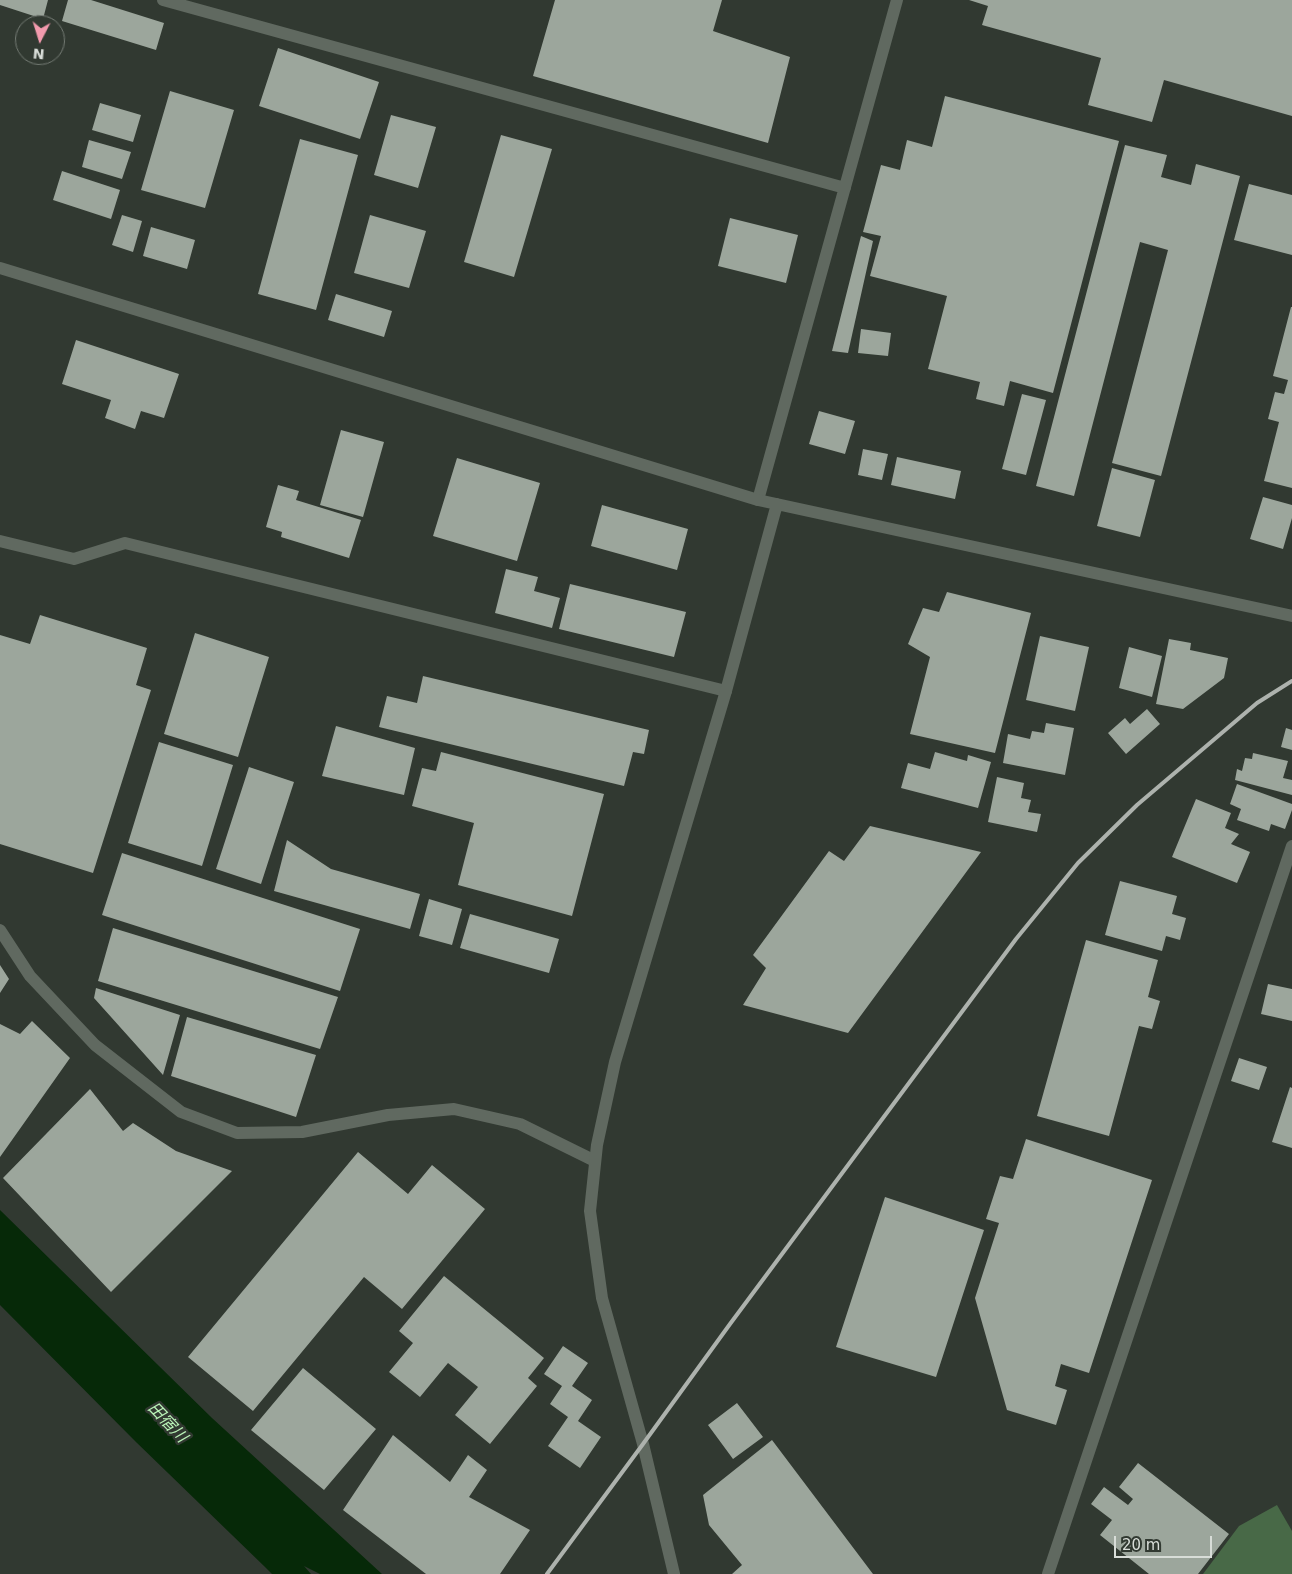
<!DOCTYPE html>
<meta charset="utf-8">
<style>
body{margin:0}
#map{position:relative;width:1292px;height:1574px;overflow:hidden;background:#313931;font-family:"DejaVu Sans",sans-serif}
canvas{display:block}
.north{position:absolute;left:15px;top:15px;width:50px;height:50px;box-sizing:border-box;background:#313931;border:1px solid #747b74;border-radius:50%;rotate:185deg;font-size:14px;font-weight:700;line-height:20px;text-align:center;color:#d8ddd8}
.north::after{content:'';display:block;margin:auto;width:18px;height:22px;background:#f29aad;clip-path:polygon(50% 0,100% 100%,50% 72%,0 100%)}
.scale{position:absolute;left:1114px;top:1536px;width:98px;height:22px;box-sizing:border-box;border:2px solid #d8ddd8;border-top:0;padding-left:6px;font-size:15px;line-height:18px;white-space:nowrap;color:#d8ddd8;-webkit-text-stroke:4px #313931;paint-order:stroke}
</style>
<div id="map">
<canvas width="1292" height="1574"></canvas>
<div class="north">N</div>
<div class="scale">20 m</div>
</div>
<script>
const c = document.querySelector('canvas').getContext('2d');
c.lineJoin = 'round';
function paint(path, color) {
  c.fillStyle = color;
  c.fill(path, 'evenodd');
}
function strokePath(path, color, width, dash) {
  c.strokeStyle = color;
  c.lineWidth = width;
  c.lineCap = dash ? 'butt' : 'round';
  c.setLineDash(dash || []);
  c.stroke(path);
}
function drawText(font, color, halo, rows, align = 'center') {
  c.font = font + ' "DejaVu Sans","Noto Sans JP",sans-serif';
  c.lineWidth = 5;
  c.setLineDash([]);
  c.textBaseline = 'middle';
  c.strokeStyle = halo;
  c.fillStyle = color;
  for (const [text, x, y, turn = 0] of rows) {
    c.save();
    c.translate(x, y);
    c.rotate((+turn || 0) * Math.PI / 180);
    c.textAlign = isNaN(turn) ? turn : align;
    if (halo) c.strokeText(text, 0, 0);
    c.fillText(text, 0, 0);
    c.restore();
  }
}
const green = new Path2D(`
 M1277,1505L1292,1531V1574H1203L1239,1526Z`);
const water = new Path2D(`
 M0,1210L212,1418L382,1574H320L304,1566L311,1574H272L264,1566L136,1442L0,1305Z`);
const building = new Path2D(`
 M0,0H48L43,19L0,5Z
 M68,0H91L164,23L156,50L62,21Z
 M555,0H722L713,31L790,57L768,143L533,76Z
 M969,0H1292V116L1164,80L1152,122L1088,105L1101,58L982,25L988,6Z
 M278,48L379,82L360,139L259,106Z
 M170,91L234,110L205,208L141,190Z
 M945,96L1119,141L1053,393L1010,381L1004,406L976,399L980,382L928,369L947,296L870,276L881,236L863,232L881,165L900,170L907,140L932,147Z
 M100,103L141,115L133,142L92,130Z
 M391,115L436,127L418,188L374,175Z
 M501,135L552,149L514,277L464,262Z
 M300,139L358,155L316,310L258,294Z
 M89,140L131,152L122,179L82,167Z
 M1125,145L1167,155L1161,177L1191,185L1196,164L1240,176L1161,476L1112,463L1168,250L1140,242L1074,496L1036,486Z
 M62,171L120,190L111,219L53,200Z
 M1249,184L1292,195V255L1234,240Z
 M122,215L142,221L133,252L112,245Z
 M370,215L426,231L409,288L354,273Z
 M730,218L798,235L786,283L718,266Z
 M151,227L195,240L187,269L143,256Z
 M861,236L873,241L848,353L832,351Z
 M336,294L392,311L384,337L328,320Z
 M1291,307H1292V488L1264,481L1279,422L1268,419L1275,392L1284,394L1288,380L1273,376Z
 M861,329L891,333L888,356L858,353Z
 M76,340L179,374L164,418L141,411L135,429L105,418L111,400L62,384Z
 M1022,394L1046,400L1026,475L1002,469Z
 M819,411L855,421L845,454L809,444Z
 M341,430L384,442L363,517L320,505Z
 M863,449L888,454L882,480L858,475Z
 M897,457L961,471L955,499L891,485Z
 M457,458L540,483L517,561L433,536Z
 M1112,468L1155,480L1140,537L1097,526Z
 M278,485L299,491L296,500L361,520L349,558L281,537L282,532L266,527Z
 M1263,497L1292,505V518L1283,549L1250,539Z
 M602,505L688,529L677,570L591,546Z
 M506,569L538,577L534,591L560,598L552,628L495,613Z
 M570,584L686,612L674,657L559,629Z
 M947,592L1031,613L995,753L910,734L930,657L908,644L923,608L939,612Z
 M40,615L147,648L136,685L151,690L93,873L0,844V635L30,644Z
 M195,633L269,657L238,757L164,734Z
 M1040,636L1089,647L1075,711L1026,700Z
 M1169,639L1191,643L1190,650L1228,658L1224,678L1183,709L1156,704Z
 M1129,647L1162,656L1152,697L1119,688Z
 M423,676L649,730L644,754L633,752L624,786L379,727L387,696L417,703Z
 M1147,709L1160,724L1126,754L1108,733L1125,718L1130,724Z
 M1046,723L1074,728L1065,775L1003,763L1008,734L1030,739L1032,731L1044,733Z
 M336,726L415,748L404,795L322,776Z
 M1286,728L1292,730V750L1281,747Z
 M159,742L233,765L202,866L128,843Z
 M441,752L604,794L572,916L458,885L474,823L412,806L422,768L436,771Z
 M935,752L967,761L968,755L991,762L978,808L901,788L908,763L930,769Z
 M1253,753L1288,761L1283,778L1292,780V795L1235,780L1237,769L1242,771L1245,758L1252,759Z
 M249,767L294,782L261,884L216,869Z
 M997,777L1024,783L1021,798L1031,800L1028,812L1041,814L1037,832L988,822Z
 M1237,784L1292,804V810L1285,829L1271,824L1269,831L1237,820L1241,809L1230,804Z
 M1196,799L1231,813L1225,828L1239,834L1231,844L1250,852L1237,883L1172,857Z
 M870,826L981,852L848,1033L743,1005L766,968L753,955L829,851L844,861Z
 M287,840L331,869L420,894L410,929L274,891Z
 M122,853L360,929L340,991L102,915Z
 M1120,881L1177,896L1172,914L1186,918L1180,940L1166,936L1162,951L1105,935Z
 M429,899L462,909L452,945L419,936Z
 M470,914L559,939L549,973L460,948Z
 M113,928L338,997L320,1049L98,981Z
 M1086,940L1158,960L1148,997L1160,1001L1152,1029L1139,1026L1109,1136L1037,1116Z
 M0,965L9,979L0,993Z
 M1268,984L1292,989V1021L1261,1014Z
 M96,988L180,1015L163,1075L94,998Z
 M187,1017L316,1055L296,1117L171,1076Z
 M32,1021L70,1058L0,1157V1024L20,1034Z
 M1239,1058L1267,1067L1259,1090L1231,1081Z
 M1290,1087L1292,1088V1148L1272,1142Z
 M90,1089L123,1131L133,1123L176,1151L232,1171L111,1292L3,1178Z
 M1026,1139L1152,1180L1089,1373L1061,1364L1055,1386L1067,1390L1056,1425L1007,1410L975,1298L999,1223L986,1219L1000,1176L1013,1179Z
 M358,1152L408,1194L432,1165L485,1209L402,1309L364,1277L253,1411L188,1357Z
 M885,1197L984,1230L936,1377L836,1347Z
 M444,1276L544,1358L528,1378L537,1386L490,1444L455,1415L478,1387L448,1363L420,1397L389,1372L413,1343L399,1331Z
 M563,1346L588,1363L572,1386L592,1400L578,1421L601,1437L580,1468L548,1446L568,1417L550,1404L562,1386L544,1374Z
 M303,1368L376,1429L324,1490L251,1430Z
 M737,1403L763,1437L733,1459L708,1425Z
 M393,1435L450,1482L468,1455L487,1470L469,1497L530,1530L500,1574H426L343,1510Z
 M772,1440L873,1574H732L742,1565L709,1525L703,1495Z
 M1138,1463L1229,1534L1198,1574H1149L1100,1535L1112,1520L1091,1504L1104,1487L1128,1505L1133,1499L1119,1487Z`);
const minor = new Path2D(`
 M163,0L845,188
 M758,500L897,0
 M0,541L74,559L125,543L726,691
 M0,930L30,976L95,1045L181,1112L237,1133L302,1132L388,1115L454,1109L520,1124L595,1161
 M1048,1574L1292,846`);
const tertiary = new Path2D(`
 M0,268L758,500L1292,616
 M674,1574L643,1444L602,1298L590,1211L597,1145L615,1062L726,691L777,504`);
const rail = new Path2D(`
 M547,1574L643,1444L730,1324L1016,939L1078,863L1137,805L1257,703L1292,681`);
const waterNames = [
 ["田宿川",167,1423,46]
];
paint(green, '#486947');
paint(water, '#062908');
paint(building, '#9ca69c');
strokePath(minor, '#606960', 12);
strokePath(tertiary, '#606960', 12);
strokePath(rail, '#adb2ad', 4);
drawText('italic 16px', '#bbf5b9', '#313931', waterNames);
</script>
